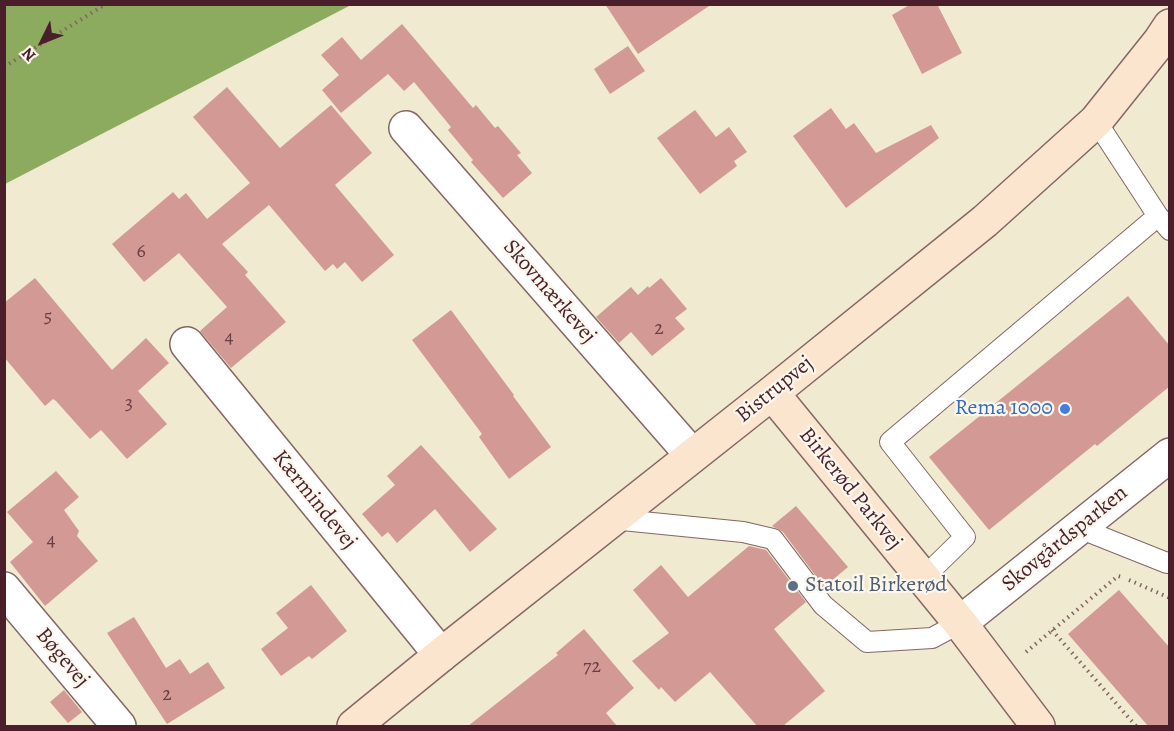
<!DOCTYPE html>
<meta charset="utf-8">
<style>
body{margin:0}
#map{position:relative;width:1174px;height:731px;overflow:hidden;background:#efead0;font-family:Alegreya,serif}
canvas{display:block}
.frame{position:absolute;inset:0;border:6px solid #4a1f2b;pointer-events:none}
.north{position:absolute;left:12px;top:12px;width:60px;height:60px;-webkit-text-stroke:4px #fbf7ec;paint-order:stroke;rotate:227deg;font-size:16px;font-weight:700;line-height:24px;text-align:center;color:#4a1f2b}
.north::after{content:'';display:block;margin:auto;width:21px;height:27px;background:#4a1f2b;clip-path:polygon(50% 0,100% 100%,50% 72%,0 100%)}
</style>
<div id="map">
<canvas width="1174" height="731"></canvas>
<div class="frame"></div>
<div class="north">N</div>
</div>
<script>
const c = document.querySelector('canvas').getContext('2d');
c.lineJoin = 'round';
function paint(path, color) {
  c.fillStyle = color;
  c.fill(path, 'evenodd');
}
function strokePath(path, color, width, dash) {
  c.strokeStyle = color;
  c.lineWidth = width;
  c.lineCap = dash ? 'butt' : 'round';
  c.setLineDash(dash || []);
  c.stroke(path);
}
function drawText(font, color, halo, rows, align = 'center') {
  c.font = font + ' Alegreya,serif';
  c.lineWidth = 4.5;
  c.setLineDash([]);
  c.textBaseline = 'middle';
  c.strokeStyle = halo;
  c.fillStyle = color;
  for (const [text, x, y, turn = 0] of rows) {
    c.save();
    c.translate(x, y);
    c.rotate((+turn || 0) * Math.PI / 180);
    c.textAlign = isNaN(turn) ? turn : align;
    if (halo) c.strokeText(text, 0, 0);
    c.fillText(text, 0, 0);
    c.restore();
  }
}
const forest = new Path2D(`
 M5,4H351V5L5,184Z`);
const building = new Path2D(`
 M605,4H712L638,54Z
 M911,4H937L962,53L922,74L892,15Z
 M402,24L473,108L476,105L495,128L498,126L521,153L517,155L532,173L503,198L471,162L473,160L448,130L451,127L414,82L404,91L388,74L341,113L322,90L339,75L321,55L342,37L361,60Z
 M628,46L645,71L610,94L594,69Z
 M227,87L280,148L331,105L372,153L335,185L394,255L362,282L345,262L337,269L333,264L325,271L269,205L222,244L248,272L245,275L286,322L231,368L200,331L227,307L179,253L144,282L112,244L173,192L179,199L186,193L207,219L250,183L193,117Z
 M831,108L846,129L854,123L876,153L931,125L939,138L846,208L793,136Z
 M695,110L716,137L729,127L747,152L734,161L737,166L700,194L657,138Z
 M35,278L112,370L146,338L169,363L138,391L167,424L127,459L101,430L90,439L56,401L53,399L45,406L4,357V303Z
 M661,278L687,309L675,318L685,329L652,356L631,332L619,343L596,317L631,287L638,295L648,286L649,288Z
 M1128,296L1170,346V386L1097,446L1095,444L989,530L929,457Z
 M451,310L514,395L513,396L551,447L509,479L479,437L482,434L412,340Z
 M421,445L497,529L470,552L435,509L397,543L388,532L382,537L362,514L395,485L387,476Z
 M56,471L79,497L64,510L79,531L77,536L98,561L45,606L10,562L33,542L7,512Z
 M796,506L848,567L824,587L783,532L772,526Z
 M749,546L766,550L806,602L774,629L825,691L783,726H757L710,672L675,702L661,687L659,690L632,661L669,633L633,590L661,565L688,597Z
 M311,585L347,631L312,659L309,656L281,676L261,649L288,628L276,613Z
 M1119,590L1170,648V726H1148L1068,634Z
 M134,617L166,668L180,659L190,674L208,662L225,688L167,724L107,633Z
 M584,629L634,688L606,713L617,726H468L558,655L556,653Z
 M64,690L82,712L68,723L50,702Z`);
const path = new Path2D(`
 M4,67L106,4
 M1129,580L1170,598
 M1052,630L1136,726
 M1026,652L1118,576L1122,577`);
const lane = new Path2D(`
 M1158,216L1170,230
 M612,519L743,532L773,539L823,605L867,642L932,638L960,623
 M1079,528L1167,563L1170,562
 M923,578L965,537L890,442L1158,216L1096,121`);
const street = new Path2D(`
 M406,128L692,455
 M187,344L441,655
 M4,589L119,726
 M960,623L1170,455`);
const secondary = new Path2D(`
 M772,393L960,623L1038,726
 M354,726L441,655L772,393L985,221L1096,121L1160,41L1170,26`);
const markers = [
 [1065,409,6,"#3f7fe0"],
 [793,586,6,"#5c6f8a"]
];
const numberNames = [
 ["6",141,252],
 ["5",48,317],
 ["2",659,329],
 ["4",229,338],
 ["3",129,404],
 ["4",51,541],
 ["72",592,667],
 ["2",167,695]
];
const streetNames = [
 ["Skovmærkevej",549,292,49],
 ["Bistrupvej",775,390,-39],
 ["Birkerød Parkvej",850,489,51],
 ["Kærmindevej",314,500,51],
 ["Skovgårdsparken",1065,539,-39],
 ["Bøgevej",62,658,50]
];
const shopNames = [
 ["Rema 1000",1053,409]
];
const serviceNames = [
 ["Statoil Birkerød",805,586]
];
paint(forest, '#8cab5f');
paint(building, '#d39a95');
strokePath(lane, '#846665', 22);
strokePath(street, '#846665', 36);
strokePath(secondary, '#846665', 36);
strokePath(path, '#846665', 4, [1.5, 4.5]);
strokePath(lane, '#fff', 20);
strokePath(street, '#fff', 33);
strokePath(secondary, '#fbe5cf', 33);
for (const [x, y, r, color] of markers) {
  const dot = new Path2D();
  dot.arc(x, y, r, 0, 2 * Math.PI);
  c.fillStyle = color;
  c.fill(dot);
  strokePath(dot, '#fbf7ec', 2);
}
drawText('20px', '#6c3e46', null, numberNames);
drawText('22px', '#4a1f2b', '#fbf7ec', streetNames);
drawText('22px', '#366cbe', '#fbf7ec', shopNames, 'right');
drawText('22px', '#4e5e75', '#fbf7ec', serviceNames, 'left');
</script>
